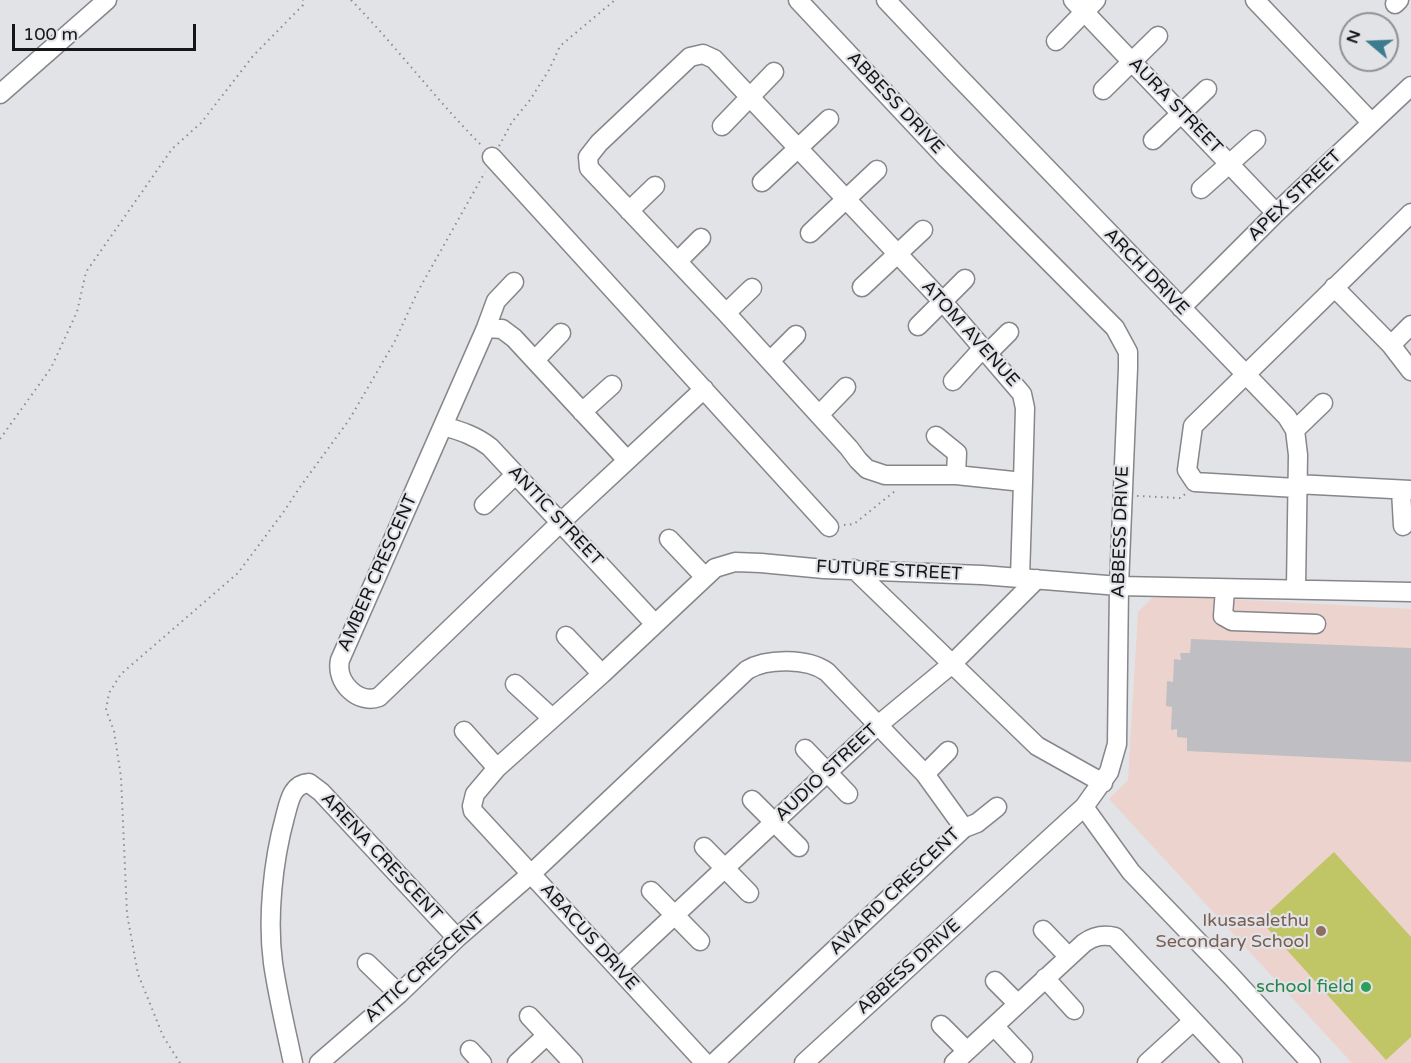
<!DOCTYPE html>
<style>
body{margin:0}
#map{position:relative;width:1411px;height:1063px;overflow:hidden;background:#e2e3e7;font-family:"Varela Round",sans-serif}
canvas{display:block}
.north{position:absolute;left:1339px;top:12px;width:60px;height:60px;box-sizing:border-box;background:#e2e3e7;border:2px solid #909194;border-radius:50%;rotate:289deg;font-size:16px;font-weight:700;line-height:24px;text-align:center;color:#161618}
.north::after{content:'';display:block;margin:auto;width:21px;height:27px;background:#3b7d8f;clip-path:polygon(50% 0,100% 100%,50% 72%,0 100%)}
.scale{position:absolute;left:12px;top:24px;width:184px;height:27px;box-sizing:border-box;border:3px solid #161618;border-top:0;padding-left:8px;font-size:18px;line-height:21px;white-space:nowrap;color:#161618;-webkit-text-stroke:4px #e2e3e7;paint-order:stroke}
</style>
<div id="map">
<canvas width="1411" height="1063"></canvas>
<div class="north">N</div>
<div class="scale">100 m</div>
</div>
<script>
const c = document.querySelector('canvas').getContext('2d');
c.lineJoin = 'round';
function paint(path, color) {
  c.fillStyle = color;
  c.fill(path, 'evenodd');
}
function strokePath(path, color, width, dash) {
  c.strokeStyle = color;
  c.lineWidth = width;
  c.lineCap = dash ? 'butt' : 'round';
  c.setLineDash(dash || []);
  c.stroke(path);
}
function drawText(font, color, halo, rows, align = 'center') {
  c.font = font + ' "Varela Round",sans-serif';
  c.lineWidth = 4.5;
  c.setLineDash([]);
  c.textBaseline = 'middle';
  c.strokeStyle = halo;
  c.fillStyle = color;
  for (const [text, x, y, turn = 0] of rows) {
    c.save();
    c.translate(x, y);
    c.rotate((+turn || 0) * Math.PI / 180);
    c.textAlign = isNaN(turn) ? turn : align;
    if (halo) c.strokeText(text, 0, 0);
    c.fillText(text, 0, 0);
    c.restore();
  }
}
const education = new Path2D(`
 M1155,595L1411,609V1063H1352L1109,799L1128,780L1138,612Z`);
const green = new Path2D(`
 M1334,852L1411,937V1037L1386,1060L1260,920Z`);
const building = new Path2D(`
 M1191,639L1411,648V762L1187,751V738L1177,737V729L1171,730L1172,707L1166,706L1167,681L1173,682L1174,659L1181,660L1180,653H1190Z`);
const path = new Path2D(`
 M351,0C397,47 436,100 482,146
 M499,146L512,122L530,100L549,70L560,46L615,0
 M0,439L51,368L77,312L86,272L172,149L201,123L253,56L303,5V0
 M1137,496L1181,498L1186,493
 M844,525L854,524L895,491
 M180,1063L163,1036L138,974L127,914L121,777L114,731L106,710L109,693L121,674L238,573L285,510L300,487L349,420L395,341L417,293L485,172`);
const minor = new Path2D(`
 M798,0L947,159L1115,328L1128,352V368L1119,586L1117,744L1109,772L1084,807L804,1063
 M886,0L955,73L1287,417L1295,430L1298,455L1296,588
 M1073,0L1276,213
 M1255,0L1371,122
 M1395,4L1399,0
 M1056,41L1096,0
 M703,54L714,59L943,302L1022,394L1025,408L1023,482L956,475H885L867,469L858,460L849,448L726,313L589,168L588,157L599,143L690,57Z
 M1103,90L1158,36
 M0,94L107,0
 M722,126L774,72
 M1153,140L1207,89
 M492,157L829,527
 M762,182L829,119
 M1201,189L1256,140
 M629,211L655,186
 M810,233L877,170
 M678,261L701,238
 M514,282L496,301L486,328L340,660C335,682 358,705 379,697L561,522L704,389
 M862,287L923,230
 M1334,287L1391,345L1411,371
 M1181,308L1276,213L1411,86
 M726,313L752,288
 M918,326L965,279
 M486,328L502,329L514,338L627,460
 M1391,345L1411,325
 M988,353L1009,332
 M535,360L561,333
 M770,361L796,335
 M953,381L983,348
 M582,412L612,385
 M819,415L846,387
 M443,426C461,431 476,436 490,447L655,624
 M1295,430L1323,403
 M936,436L957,453L956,475
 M1296,484L1411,490
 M1296,488L1195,482L1187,470L1193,426L1411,213
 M1401,490L1403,526
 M484,505L515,475
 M669,539L704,576
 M854,569L1037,746L1103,783
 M1020,578L1023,482
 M1225,589L1223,616L1232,621L1316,624
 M566,636L602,674
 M515,684L552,718
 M464,731L497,768
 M805,749L848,794
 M925,774L948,751
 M752,800L799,847
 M1084,807L1131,872L1231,976L1311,1063
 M964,828L977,823L997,807
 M704,847L749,893
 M651,891L700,941
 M1043,930L1068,956
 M367,963L399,994
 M618,968L877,726L952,664L1037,579
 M1045,978L1074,1010
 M995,981L1018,1004
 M529,1016L573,1063
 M941,1025L967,1051
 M994,1026L1023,1057
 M470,1050L482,1063
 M293,1063C286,1030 278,997 273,963C267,918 273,861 285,817C289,803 291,784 309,783L321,792L457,938
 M319,1063L399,994L457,938L532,873L747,670C767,658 808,658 827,672L925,774L964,828L714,1063
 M517,1063L547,1035
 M705,1063L473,811L472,806L475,794L497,768L602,674L715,568L735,562L761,563L824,569L982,575L1119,586L1411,592
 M954,1063L1084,943C1094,936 1103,934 1115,937L1233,1063
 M1147,1063L1193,1021`);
const markers = [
 [1321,931,6,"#8d6e63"],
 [1366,987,6,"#2e9e5b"]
];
const streetNames = [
 ["ABBESS DRIVE",895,103,47],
 ["AURA STREET",1175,106,46],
 ["APEX STREET",1295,196,-44],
 ["ARCH DRIVE",1146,272,46],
 ["ATOM AVENUE",970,334,48],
 ["ANTIC STREET",555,516,47],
 ["ABBESS DRIVE",1121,532,-88],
 ["FUTURE STREET",889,571,3],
 ["AMBER CRESCENT",378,573,-66],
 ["AUDIO STREET",827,773,-43],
 ["ARENA CRESCENT",381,857,47],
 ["AWARD CRESCENT",895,892,-44],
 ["ABACUS DRIVE",589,937,48],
 ["ABBESS DRIVE",909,967,-42],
 ["ATTIC CRESCENT",425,968,-42]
];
const educationNames = [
 ["Ikusasalethu",1309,921],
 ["Secondary School",1309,942]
];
const leisureNames = [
 ["school field",1354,987]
];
paint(education, '#edd3cd');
paint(green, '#c0c566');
paint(building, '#bfbec2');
strokePath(minor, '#86868b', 21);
strokePath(path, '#8b8c8f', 2, [1.5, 4.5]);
strokePath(minor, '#fff', 18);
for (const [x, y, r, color] of markers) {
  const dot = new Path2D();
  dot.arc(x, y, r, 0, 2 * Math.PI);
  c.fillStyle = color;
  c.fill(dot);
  strokePath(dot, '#e2e3e7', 2);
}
drawText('18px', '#161618', '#e2e3e7', streetNames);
drawText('18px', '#785e54', '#e2e3e7', educationNames, 'right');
drawText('18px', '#27864d', '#e2e3e7', leisureNames, 'right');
</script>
